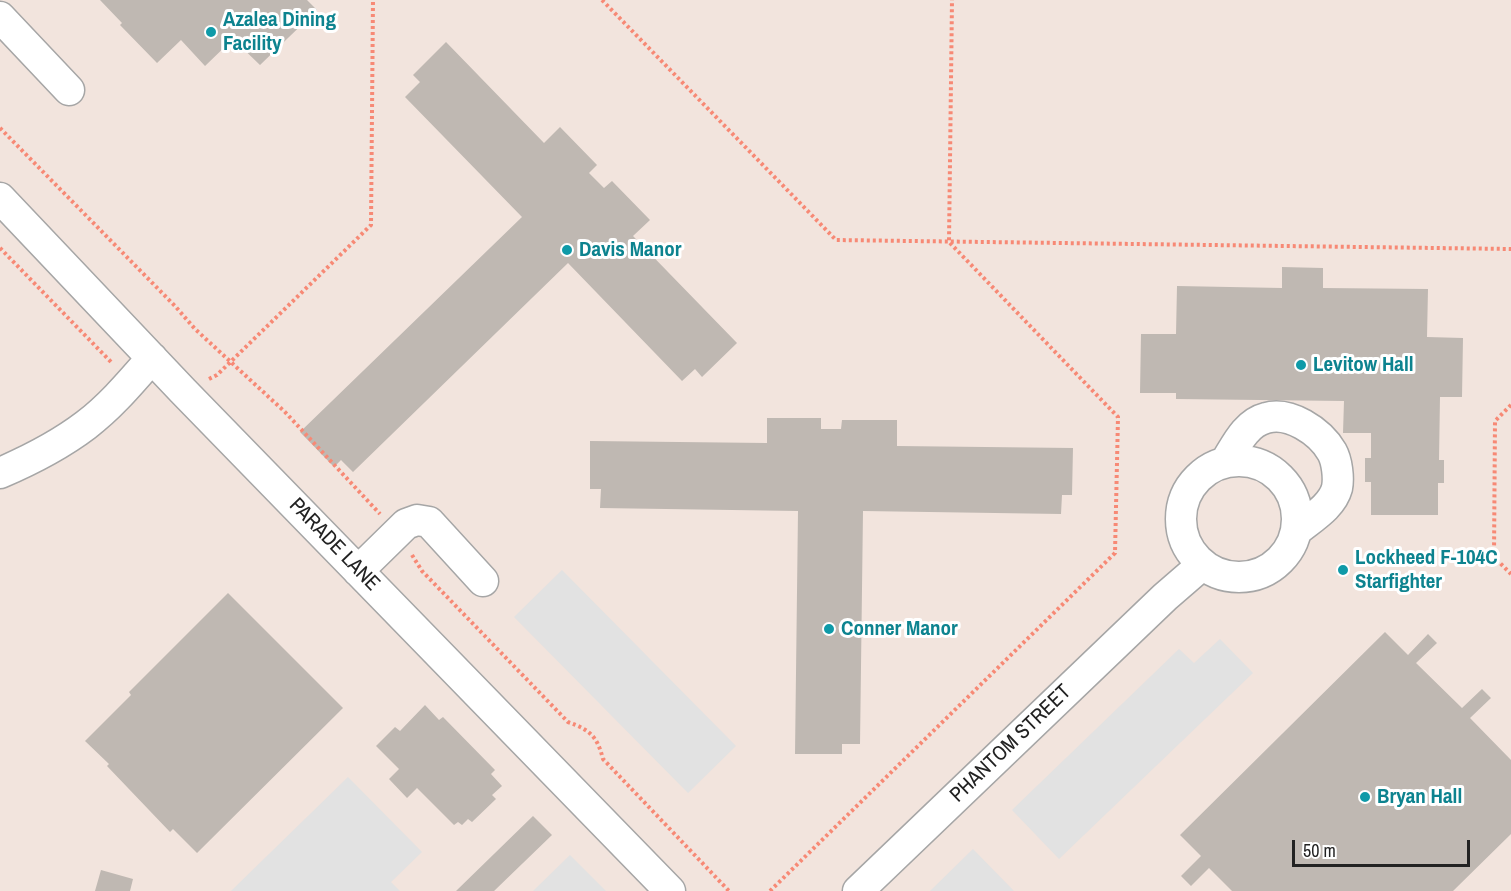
<!DOCTYPE html>
<style>
body{margin:0}
#map{position:relative;width:1511px;height:891px;overflow:hidden;background:#f2efe9;font-family:"Archivo Narrow",sans-serif}
canvas{display:block}
.scale{position:absolute;left:1292px;top:840px;width:178px;height:27px;box-sizing:border-box;border:3px solid #222;border-top:0;padding-left:8px;font-size:18px;line-height:21px;white-space:nowrap;color:#222;-webkit-text-stroke:4px #fff;paint-order:stroke}
</style>
<div id="map">
<canvas width="1511" height="891"></canvas>
<div class="scale">50 m</div>
</div>
<script>
const c = document.querySelector('canvas').getContext('2d');
c.lineJoin = 'round';
function paint(path, color) {
  c.fillStyle = color;
  c.fill(path, 'evenodd');
}
function strokePath(path, color, width, dash) {
  c.strokeStyle = color;
  c.lineWidth = width;
  c.lineCap = dash ? 'butt' : 'round';
  c.setLineDash(dash || []);
  c.stroke(path);
}
function drawText(font, color, halo, rows, align = 'center') {
  c.font = font + ' "Archivo Narrow",sans-serif';
  c.lineWidth = 6;
  c.setLineDash([]);
  c.textBaseline = 'middle';
  c.strokeStyle = halo;
  c.fillStyle = color;
  for (const [text, x, y, turn = 0] of rows) {
    c.save();
    c.translate(x, y);
    c.rotate((+turn || 0) * Math.PI / 180);
    c.textAlign = isNaN(turn) ? turn : align;
    if (halo) c.strokeText(text, 0, 0);
    c.fillText(text, 0, 0);
    c.restore();
  }
}
const military = new Path2D(`
 M0,0H1511V891H0Z`);
const parking = new Path2D(`
 M562,570L736,746L688,793L514,617Z
 M1220,639L1253,673L1059,859L1012,810L1179,649L1194,663Z
 M348,777L422,852L391,882L400,891H231Z
 M973,849L1014,891H930Z
 M570,855L606,891H533Z`);
const building = new Path2D(`
 M100,0H307L317,10L260,65L233,39L205,66L181,40L157,63L120,25L122,23Z
 M446,42L544,143L560,127L597,165L589,173L604,188L612,181L650,220L633,236L737,343L702,377L695,369L682,381L568,263L353,472L341,460L334,467L300,432L522,217L405,97L420,82L413,75Z
 M1282,267L1323,268V288L1428,289L1427,337L1463,338L1462,397H1440L1439,460H1444V483H1438V515H1371V482H1365V458H1371V433H1343L1344,401L1176,399V393H1140L1141,334H1176L1177,286L1282,288Z
 M767,418H821V429H841L842,420H897V446L1073,448L1072,495H1062L1061,514L863,511L860,744H842V754H795L798,511L600,508L601,489H590V441L767,443Z
 M228,593L343,708L197,853L173,829L170,832L107,766L109,764L85,741L131,695L129,692Z
 M1385,632L1408,655L1428,634L1437,643L1416,663L1462,708L1482,689L1491,698L1470,718L1511,760V834L1453,891H1232L1209,868L1191,886L1181,876L1201,856L1180,835Z
 M425,705L439,720L443,717L495,770L491,774L502,786L492,795L496,799L472,822L468,819L462,825L458,822L454,825L417,788L407,798L389,779L399,769L376,746L395,727L400,731Z
 M533,816L552,835L494,891H456Z
 M101,870L133,879L130,891H95Z`);
const path = new Path2D(`
 M602,0L836,240L1511,249
 M0,128L175,306L195,329L285,412L380,514
 M0,248L112,363
 M209,379L217,375L371,225L373,0
 M1511,405L1495,421L1494,557L1511,574
 M412,555L422,571L568,722C590,730 597,736 603,759L729,891
 M770,891L1115,553L1118,417L949,242L952,0`);
const minor = new Path2D(`
 M0,17L69,90
 M0,198L183,391L670,891
 M1181 519a58 58 0 1 1 116 0a58 58 0 1 1-116 0Z
 M1226,461C1236,445 1246,423 1266,418C1289,411 1320,431 1332,452C1337,461 1339,478 1337,488C1332,507 1310,519 1296,531
 M0,473C28,461 61,444 86,425C111,406 131,382 152,358
 M358,571L406,524L417,520L429,522L483,581
 M858,891L1165,597L1202,565`);
const markers = [
 [211,32,6,"#0f9aa8"],
 [567,250,6,"#0f9aa8"],
 [1301,365,6,"#0f9aa8"],
 [1343,570,6,"#0f9aa8"],
 [829,629,6,"#0f9aa8"],
 [1365,797,6,"#0f9aa8"]
];
const cultureNames = [
 ["Azalea Dining",223,20],
 ["Facility",223,44],
 ["Davis Manor",579,250],
 ["Levitow Hall",1313,365],
 ["Lockheed F-104C",1355,558],
 ["Starfighter",1355,582],
 ["Conner Manor",841,629],
 ["Bryan Hall",1377,797]
];
const streetNames = [
 ["PARADE LANE",334,545,46],
 ["PHANTOM STREET",1011,744,-44]
];
paint(military, '#f2e4dd');
paint(parking, '#e2e2e2');
paint(building, '#bfb8b2');
strokePath(minor, '#a6a6a6', 33);
strokePath(path, '#f78975', 4, [3, 3]);
strokePath(minor, '#fff', 30);
for (const [x, y, r, color] of markers) {
  const dot = new Path2D();
  dot.arc(x, y, r, 0, 2 * Math.PI);
  c.fillStyle = color;
  c.fill(dot);
  strokePath(dot, '#fff', 2);
}
drawText('bold 21px', '#0d838f', '#fff', cultureNames, 'left');
drawText('21px', '#222', '#fff', streetNames);
</script>
